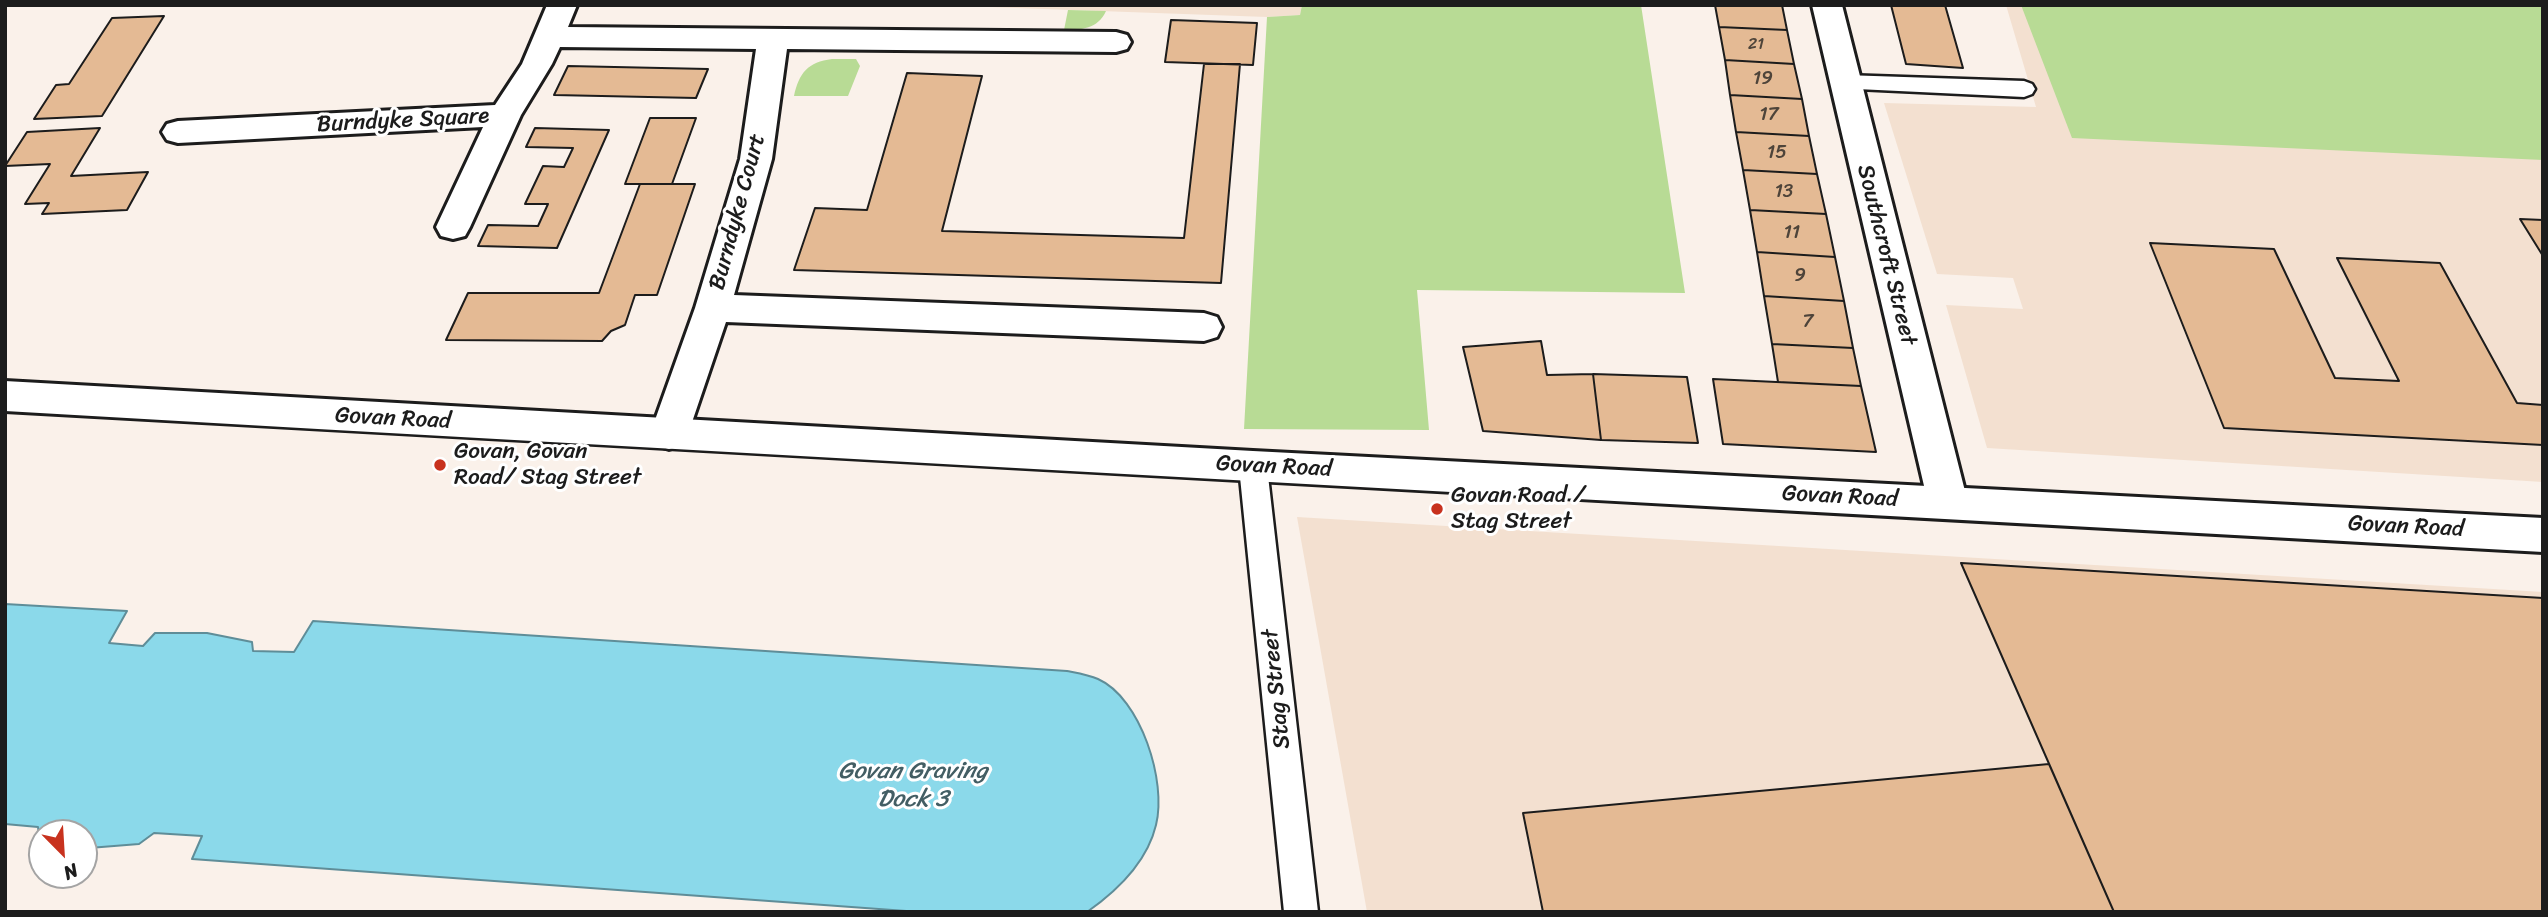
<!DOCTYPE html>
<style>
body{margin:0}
#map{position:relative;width:2548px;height:917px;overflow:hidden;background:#faf1ea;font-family:Sriracha,sans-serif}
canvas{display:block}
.frame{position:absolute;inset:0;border:7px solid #1c1c1c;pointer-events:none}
.north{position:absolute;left:28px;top:819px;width:70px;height:70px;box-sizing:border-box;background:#fff;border:2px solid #a4a4a4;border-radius:50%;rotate:156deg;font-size:19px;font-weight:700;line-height:28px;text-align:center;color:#1c1c1c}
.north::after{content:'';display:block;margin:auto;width:24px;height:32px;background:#c8321e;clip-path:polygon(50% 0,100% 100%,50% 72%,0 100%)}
</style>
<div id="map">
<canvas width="2548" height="917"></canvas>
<div class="frame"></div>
<div class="north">N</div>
</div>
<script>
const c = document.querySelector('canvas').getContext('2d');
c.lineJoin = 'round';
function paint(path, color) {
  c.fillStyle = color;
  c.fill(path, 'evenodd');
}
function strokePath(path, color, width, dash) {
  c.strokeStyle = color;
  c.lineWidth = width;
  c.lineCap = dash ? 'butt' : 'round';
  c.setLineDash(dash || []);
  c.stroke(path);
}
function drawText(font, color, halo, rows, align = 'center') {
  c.font = font + ' Sriracha,sans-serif';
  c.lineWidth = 6;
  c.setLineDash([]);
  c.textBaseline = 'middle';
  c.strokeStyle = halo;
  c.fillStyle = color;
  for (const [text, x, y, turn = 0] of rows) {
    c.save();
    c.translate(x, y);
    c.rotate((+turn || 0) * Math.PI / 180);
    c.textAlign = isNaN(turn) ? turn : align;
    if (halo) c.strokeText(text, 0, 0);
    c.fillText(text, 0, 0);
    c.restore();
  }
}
const built = new Path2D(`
 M933,5H1302L1300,15L1267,17Z
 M2006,5H2543V482L1987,448L1946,305L2023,309L2013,278L1937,274L1884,103L2036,107Z
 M1297,517L2543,592V912H1367Z`);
const green = new Path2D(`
 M1302,5H1641L1685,293L1417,290L1429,430L1244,429L1267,17L1300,15Z
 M2021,5H2543V160L2072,138Z
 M1068,10L1106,11C1098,29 1081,30 1064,30Z
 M832,59H856L860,66L848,96H794C799,73 808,62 832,59Z`);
const water = new Path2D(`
 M5,604L127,611L109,643L143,646L155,633H207L252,642L253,651L294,652L313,621L1067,671C1077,673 1089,675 1098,679C1141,698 1167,782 1156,825C1147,863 1117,891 1087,912H920L192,859L202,836L154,833L139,844L89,848L84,847V833H42V836H39L38,827L5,824Z`);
const building = new Path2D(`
 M1715,5H1782L1787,30L1719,27Z
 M1891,5H1945L1963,68L1906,64Z
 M164,16L102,116L34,119L56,85L69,84L112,18Z
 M1171,20L1257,23L1253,65L1165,62Z
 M1719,27L1787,30L1794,64L1725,60Z
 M1725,60L1794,64L1802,99L1730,95Z
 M1204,64H1240L1221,283L794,270L815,208L867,210L907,73L982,76L942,231L1184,238Z
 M568,66L708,69L696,98L554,95Z
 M1730,95L1802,99L1809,136L1736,132Z
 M650,118H696L672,184H625Z
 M100,128L71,176L148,172L127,210L42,214L49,203L25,204L50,164L5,166L27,132Z
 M535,128L609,130L557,248L478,246L488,225L538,226L548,204H525L543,166L564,167L573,148L526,147Z
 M1736,132L1809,136L1817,174L1743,170Z
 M1743,170L1817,174L1826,214L1750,210Z
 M640,184H695L657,295H635L625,325L611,331L602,341L446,340L468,293H599Z
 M1750,210L1826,214L1835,257L1757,252Z
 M2520,219L2543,220V256Z
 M2150,243L2274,249L2335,378L2399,381L2337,258L2440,263L2517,403L2543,405V445L2224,428Z
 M1757,252L1835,257L1844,301L1764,296Z
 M1764,296L1844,301L1853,348L1772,344Z
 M1541,341L1547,375L1593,374L1601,440L1483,431L1463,347Z
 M1772,344L1853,348L1861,386L1778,382Z
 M1593,374L1687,377L1698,443L1601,440Z
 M1713,379L1861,386L1876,452L1723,444Z
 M1961,563L2543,598V912H2114Z
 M2049,764L2114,912H1543L1523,813Z`);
const service = new Path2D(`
 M1844,75L2024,81L2032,84L2035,89L2032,94L2024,97L1836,88L1833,83L1836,78Z
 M1253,455L1263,459L1267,467L1318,912H1284L1239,467L1243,459Z`);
const minor = new Path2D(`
 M547,5H577L568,27L1116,32L1127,35L1131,42L1127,49L1116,52L787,49L772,159L734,295L1204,313L1217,317L1222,327L1217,337L1204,341L726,322L688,434L682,445L669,449L656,445L650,434L695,308L740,159L756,49L560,47L552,64L521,115L470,227L465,236L453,239L441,236L436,227L483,127L178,143L167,140L162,132L167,124L178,121L495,105L522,64Z
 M1812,5H1842L1968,503L1962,515L1948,519L1934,515L1928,503Z`);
const tertiary = new Path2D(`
 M5,381L1253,451L2543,518V552C1697,505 851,460 5,411Z`);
const markers = [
 [440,465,7,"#c8321e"],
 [1437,509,7,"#c8321e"]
];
const farNumbernames = [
 ["21",1756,45]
];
const numberNames = [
 ["19",1763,79],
 ["17",1769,115],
 ["15",1777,153],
 ["13",1784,192],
 ["11",1792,233],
 ["9",1800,276],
 ["7",1808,322]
];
const streetNames = [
 ["Burndyke Square",403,121,-3],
 ["Burndyke Court",738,212,-75],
 ["Southcroft Street",1886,255,76],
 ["Govan Road",393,419,3],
 ["Govan Road",1274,467,3],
 ["Govan Road",1840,497,3],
 ["Govan Road",2406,527,3],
 ["Stag Street",1277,689,-96]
];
const poiNames = [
 ["Govan, Govan",454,452],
 ["Road/ Stag Street",454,478],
 ["Govan Road /",1451,496],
 ["Stag Street",1451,522]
];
const waterNames = [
 ["Govan Graving",913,772],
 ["Dock 3",913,800]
];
paint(built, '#f3e0d0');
paint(green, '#b8db95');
paint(water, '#8bd9ea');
strokePath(water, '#5f8d98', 2);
paint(building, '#e4ba94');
strokePath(building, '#1c1c1c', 2);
strokePath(service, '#1c1c1c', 5);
strokePath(minor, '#1c1c1c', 6);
strokePath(tertiary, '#1c1c1c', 6);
paint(service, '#fff');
paint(minor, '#fff');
paint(tertiary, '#fff');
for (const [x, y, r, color] of markers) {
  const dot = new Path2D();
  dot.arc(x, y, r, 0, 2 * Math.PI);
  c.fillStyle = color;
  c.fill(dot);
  strokePath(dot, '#fff', 2.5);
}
drawText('16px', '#4e443a', null, farNumbernames);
drawText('19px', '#4e443a', null, numberNames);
drawText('23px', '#1c1c1c', '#fff', streetNames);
drawText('23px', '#1c1c1c', '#fff', poiNames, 'left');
drawText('italic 24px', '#435e64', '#fff', waterNames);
</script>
